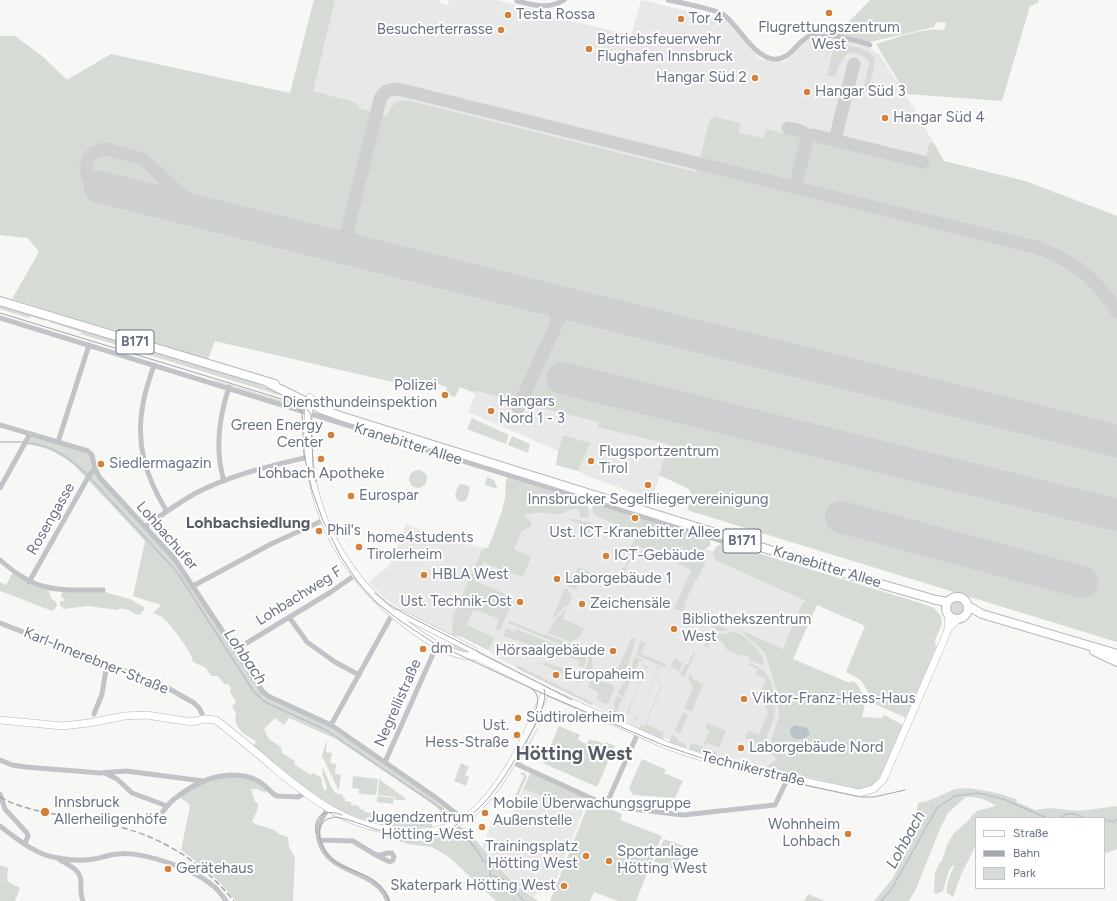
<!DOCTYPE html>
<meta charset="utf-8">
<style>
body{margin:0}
#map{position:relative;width:1117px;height:901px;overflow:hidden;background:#f7f8f5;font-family:Figtree,sans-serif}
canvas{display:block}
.legend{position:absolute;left:975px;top:817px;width:130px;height:72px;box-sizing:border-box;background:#fff;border:1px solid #c3c7ce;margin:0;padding:5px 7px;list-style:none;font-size:12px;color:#697284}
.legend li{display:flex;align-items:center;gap:8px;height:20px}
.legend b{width:20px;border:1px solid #c3c7ce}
</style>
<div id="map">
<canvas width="1117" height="901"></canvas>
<ul class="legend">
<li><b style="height:5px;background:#fff"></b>Straße</li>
<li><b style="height:5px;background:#a3a6ad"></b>Bahn</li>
<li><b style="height:11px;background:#d6dcd5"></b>Park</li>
</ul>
</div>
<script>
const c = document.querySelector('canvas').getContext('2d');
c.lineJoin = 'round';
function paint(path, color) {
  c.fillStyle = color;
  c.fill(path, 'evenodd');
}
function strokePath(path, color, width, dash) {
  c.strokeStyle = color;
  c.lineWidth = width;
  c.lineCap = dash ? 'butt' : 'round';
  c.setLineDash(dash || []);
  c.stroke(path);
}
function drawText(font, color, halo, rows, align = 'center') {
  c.font = font + ' Figtree,sans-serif';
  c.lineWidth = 4;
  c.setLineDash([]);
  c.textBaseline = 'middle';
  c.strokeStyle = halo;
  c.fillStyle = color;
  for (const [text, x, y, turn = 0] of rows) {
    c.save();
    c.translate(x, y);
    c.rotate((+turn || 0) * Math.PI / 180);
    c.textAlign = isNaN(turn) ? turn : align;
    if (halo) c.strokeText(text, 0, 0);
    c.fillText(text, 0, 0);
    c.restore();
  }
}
const built = new Path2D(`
 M314,0H440L439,3L448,5L449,0H496L536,10V13L631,35L641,0L725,20L760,59L784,62L809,37L821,34L866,45L880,55L912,105L944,161L1025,181L1117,216V642L687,510L692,495L689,489L660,475L652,499L592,478L578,471L556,465L558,451L468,412L476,394L446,381L443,386L436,383L432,391L215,341L208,359L12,299L39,252L28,238L0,235V36H15L42,56L67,80L111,54L290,93Z
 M503,508H591L712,551L815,599L786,656L823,718L834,784L743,765L711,756L640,729L496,657L488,650L462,637L452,635L404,611L384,598L369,582L387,567L391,562L406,524L441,538L488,549Z
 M523,789L583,812L557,878L548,887L538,892L534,898L510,878L482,847L492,820L510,827L515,815L512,814Z`);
const green = new Path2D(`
 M314,0H335L313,91L354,102L361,109L387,116C392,103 396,99 411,101L696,172L710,119L714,117L741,123L739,133L764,138L766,129L923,168L929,144L933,142L944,161L1025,181L1117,216V642L687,510L692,495L689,489L659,475L669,444L597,427L599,422L533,406L523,409L518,408L512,406L506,399L478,391L473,392L460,387L455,397L447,394L448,392L446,391L447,387L436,383L432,391L215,341L208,359L12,299L39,252L28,238L0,235V36H15L42,56L67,80L111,54L290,93Z
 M870,0H1039L1038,3L1030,6L1002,101L906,94L876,44C896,38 923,27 944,30L946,23L936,22L934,27L866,43L836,35Z
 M837,44H840C851,46 874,48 875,62L869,90L862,91L870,62L863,56L851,52C840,58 839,66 835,77L827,75L834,46Z
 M0,303L243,378L290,397L289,398L81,334V332L50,322L51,321L46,319L45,321L30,316L29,318L0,309Z
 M214,380L286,402L292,406L214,381Z
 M472,418L509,435L506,444L467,429Z
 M30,434L88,451L95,469L174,558L263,692L317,718L430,796L452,815L454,819L449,823L441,812L434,805L336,739L289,718L284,725L275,718L264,729L269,739L281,747L282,753L295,761L294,764L311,775L313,773L321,777L324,791L327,788L323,776L322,766L331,786L335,793L343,795V798H345V801L351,802V805L359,806V809L364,810V812L373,813V814L412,818V821L430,822L433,827C394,831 358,821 325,802L323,799V802L252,749L256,741C246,736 232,727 236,714L232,706L236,702L230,692L231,688L228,684H224L218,676H211L206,668L193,662C193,654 169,622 162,617C159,615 156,614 153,613L161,605L133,596L145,541L74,465C57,452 46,447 25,444L23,439H28Z
 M563,435L590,443L578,471L556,465L558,452Z
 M512,436L530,444L528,453L508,445Z
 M409 479a9 9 0 1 1 18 0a9 9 0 1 1-18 0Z
 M487,477L494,480L498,489L485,485Z
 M507,477L588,502L589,516L588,518L580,517V512C574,505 570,510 564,513C554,517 540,509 526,515L525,517L531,521V526L522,531L514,549L531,557L523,577L486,564L484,561L475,581L514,598L500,630L495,629L499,619L477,610L476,612L473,611L467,625L495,638L488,650L462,637L452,635L453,616L482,550H484V548H488C494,533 501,518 504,502C507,493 504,486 507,477Z
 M461,484L467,485L470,488L467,499L463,502L458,501L455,496L458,486Z
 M596,503L710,540V546L701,552L707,559L697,580H695L684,605L685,606L683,611L674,609L691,570L677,563L683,549V545L675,559L657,550L652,546L650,551L636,545L633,552L629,551L636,535L644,536L647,540L644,535L650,536L636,533L594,515L592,508L594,504Z
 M568,519H573L592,523L590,533L576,566L590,533L583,530L584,526Z
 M725,543L920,603L934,608L941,616L942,624L935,640L936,648L906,718L875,704L862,682L859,679L846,672L865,626L817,605L793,659L850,683L852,681L857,684L866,700L862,717L882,718L884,715L903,725C897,738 884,776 874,784C868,788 862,789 856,789L791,773L763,769L777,759L768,750L779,716L777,697L778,695L765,653L740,630L783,649L802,604L806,601L715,560L716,559L714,558C711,550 717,544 725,543ZM796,725H800L802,740L795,739L790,735L791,727Z
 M628,554L632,555L623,576L619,574L623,567L625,568L627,562L625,561Z
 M578,567L599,577L598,580L591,577L590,579L576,573Z
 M13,572L48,589L51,598L56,602L57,606L53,611C35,605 18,597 0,591V582L6,585Z
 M572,573L589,581L588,583L580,579L576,589L567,586Z
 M565,588L569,590L568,592L571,594L570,596L572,597L568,606L567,605L552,619Z
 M63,590H103L108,593L130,599L144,607V610L140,615C131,615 127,605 117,610L88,606L64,609L60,605V601H64L65,599L62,598L61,595Z
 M949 608a8 8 0 1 1 16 0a8 8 0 1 1-16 0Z
 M567,608L563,619L584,628L580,637L571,642L548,633L555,620Z
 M703,618L729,630L720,631L712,629L713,626L701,621Z
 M509,621H511L544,635L545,634L588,651L584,667L578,666L580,661L503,636L506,628L515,632L516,629L581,655L582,653L508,623Z
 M711,631C715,632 719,635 723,634C727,634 731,631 735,632C745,635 765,654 764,664L761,665L750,660L749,657L743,655L741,656L726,649L723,642L718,640L711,642L708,648L704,646Z
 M632,637L636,639L628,665L624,673L620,670L618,674L616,673Z
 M452,641L471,652V655L449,648Z
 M640,641L646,643L641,654L666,664L665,668L636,655Z
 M591,653C594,658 591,664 593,669L614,679V682L584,672Z
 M693,653L695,654L685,675L684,677L680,675L685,664L688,665Z
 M635,657L645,661H639L633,676L634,678L628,675Z
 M675,658L683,663L678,674L677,673L678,670L671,667L670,671L669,670Z
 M544,662L582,675L579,683L542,664Z
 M749,663C755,665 761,667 765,672C773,681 777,705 774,717C771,728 765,738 762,749L754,745L755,742L745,738L748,730L759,735L768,713L762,697L764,693L762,689L766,679L756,674L758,669L748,665Z
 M517,665L593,703L591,705L516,668Z
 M643,665L648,666L629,710L631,714L627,712L646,669Z
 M657,666L660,668L637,720L633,718L638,717L659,668H655Z
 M691,674L693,679L699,682L700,684L704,682L692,711L685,709V706L693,687L688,679Z
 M628,677L633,679L631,680L624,695L625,698L617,694Z
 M591,678L613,685V686L615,688L608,704L606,703L605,704L596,699L599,693L588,687Z
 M659,684L666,688L662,686L646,724L663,732L664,740L639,729L641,724L644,726L661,686Z
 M617,696L625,699H622L617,711L619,714L617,719L612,716L615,707L613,706Z
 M683,712L688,715L680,734L675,731V730Z
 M707,723L726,731L719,748L708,743L703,745L710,730L705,728Z
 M559,726L580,735L578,740L587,744L589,739L594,741L595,740L604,744L606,742L615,746L597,787L543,763Z
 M537,728L539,730H537L528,749L530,750L526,751L521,761L524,764L519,762Z
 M672,735L678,738L677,740L686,745V748L669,742Z
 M326,742H327L326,752L332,753L330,763L336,764L335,774L341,775L339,789H338L322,756Z
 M691,743L717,752L715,757L689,749Z
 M642,759L666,770L664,773L683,781L675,798L633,795L629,788Z
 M461,763L469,767L465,775L469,777L466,786L454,781Z
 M522,772L526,774L527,776L518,797L515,796L524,776L520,774Z
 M531,772L587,796L581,811L523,789Z
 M238,775L265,785L266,793L257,789H251L255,802L258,803V808L252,822C260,828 273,826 279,834L288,837L289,847L295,858L293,901H236C220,881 202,865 181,850L190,806L188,803L178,796L203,781Z
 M353,776L378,779L376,795L359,794V789L352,788Z
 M379,779L405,798V800H395V797L378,795Z
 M967,788C984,790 1000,793 1016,799L1017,802L1035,810L1049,808L1079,811L1117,806V849L1104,854V818H976V845L961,875L953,897L947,893C946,884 950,875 954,866L953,865L949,870L943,891L936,894L934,892L935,873L939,864L942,861L947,845L954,833L970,819L972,815L977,811L996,806C986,799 978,797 966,797L948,813L940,829L916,889L909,901H874L893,878L907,850L914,832L918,803L928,801L955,789Z
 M377,796L394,798L393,804L377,802Z
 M590,800L622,814L620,820L662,836L636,901H618L594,892L590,901H550Z
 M459,827L465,828C486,851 512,887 539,901H496L449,857L437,850L431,847L408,844L381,835C386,835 391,836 397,836C419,838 439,837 459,827Z
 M664,839L687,847L677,871L654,861Z
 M0,865L8,868L7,881L20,888L15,901H0Z
 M808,894L825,901H804Z`);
const water = new Path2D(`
 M796,725L807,728L810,734C801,744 786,739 791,727Z
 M818,739L823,741L825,746L820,749L816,746L814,742Z`);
const stream = new Path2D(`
 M0,442H24
 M28,443C52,445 72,459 88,476
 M90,478L177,572L254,692L265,702L326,730L442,809L454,822
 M1060,818C1069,811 1075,814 1084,818
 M1104,819L1113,822L1117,819
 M458,826L479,853L483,861L491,864L490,875L503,879L524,901
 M881,901L891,890L937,808L955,796L979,793L1003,799L1047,818`);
const taxiway = new Path2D(`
 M788,128C796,130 805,130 807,139L798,176
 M836,135L854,64
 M807,139L809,136L813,135L923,162
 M100,187L92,183L88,178L86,166L88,159L92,154L103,149L110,150L143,159L195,208L204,213
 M348,228C347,241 354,248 366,253
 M323,242C333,244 341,240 347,232L380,99C384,91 389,89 398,89L1035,247C1071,259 1098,279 1117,312
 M535,296C549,301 556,305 557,321
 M518,408L560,316L570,309L583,308`);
const runway = new Path2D(`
 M100,187L1117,441
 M562,378L1117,515
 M841,517L1082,582`);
const street = new Path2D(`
 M668,0C678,2 718,10 724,15C739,27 753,56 773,59C791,61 796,41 811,35C821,31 859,41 870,45
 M517,1C534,5 548,10 564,0
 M0,318L748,549
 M154,365C150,378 145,390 143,404C135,443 146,477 166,510
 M0,425L88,451L92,455L95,469L100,478L174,558L263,692L268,696L331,725L435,797L458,815L462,820
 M58,442L89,345
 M224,481C215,451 219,417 229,387
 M0,488L30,434
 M145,527C161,515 177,504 194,494C229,475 270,466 308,457
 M0,560C37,593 56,590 103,590
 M29,582L90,474L95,469
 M193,586L271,544L324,520
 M289,617L307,642L335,662L359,675
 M0,623L166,687L194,703L200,709L204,719
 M235,650L331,592L355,575
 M94,714L102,694L107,664
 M331,725L393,613
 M0,760L12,765L26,767L100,773L126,771L203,781
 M385,762L433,654L440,647
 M512,762L606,805L617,807L683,815L775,805L788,778
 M105,773L117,779L132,793L167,806
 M0,794L5,809L27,833L28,836L26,841
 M606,805L638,733
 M328,808C325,814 321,819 319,825C317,830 318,835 319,840C329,877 375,867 388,901
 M151,822C161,817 165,807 173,800C191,786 208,776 231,775C241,775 250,776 258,781C266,785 270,793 277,796L298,797L305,793
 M0,826C17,839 36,855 58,858C69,860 83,861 94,859C102,858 110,854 118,854C143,851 193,869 212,885C218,889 222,895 226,901
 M319,840L353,841L376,855
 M388,853H392L394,857L393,860L390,862L376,855H381Z
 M60,860C69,865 81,870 81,882C81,889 80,894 83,901`);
const secondary = new Path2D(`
 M310,397C298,495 336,575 415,631C430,642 456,658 476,656
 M393,613L402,614L473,650L476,656L546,691L668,746L710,760L741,768L859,793L873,789L883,780L946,635L948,629L958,619
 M948,629L949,616
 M0,720L62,726L89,723L124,716L146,715L192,722L204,719L216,720C235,735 254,750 272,766C315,802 350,829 408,832C435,834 461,826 480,806C511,774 528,731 546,691`);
const primary = new Path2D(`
 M0,301L275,384
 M270,384L321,409L340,416L860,578L936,600L948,602
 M946 608a11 11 0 1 1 22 0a11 11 0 1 1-22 0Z
 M968,606L982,614L1117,654
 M1094,651L1117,662`);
const tram = new Path2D(`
 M0,313L288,401L296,405L302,413L304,454L312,490L323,521L340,555L357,581L376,602L399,620L434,643L537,691L663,745L716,763L779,778L796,783L861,797H874L905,790
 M294,401L306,407L311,414L313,466L316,482
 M375,593L387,603L405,614L572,700
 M531,688C540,695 539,704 534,713
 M316,833C313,813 327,809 342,815
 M389,901C387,894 383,888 377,883C358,867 330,871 321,842C319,837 318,831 321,826C323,820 329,818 336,817C355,820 372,830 391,833C450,842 478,817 508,771C513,762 519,754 524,745C531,732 549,703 544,689`);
const rail = new Path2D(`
 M0,797C23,810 50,813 76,818C94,821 112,824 130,830C171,842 207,868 234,901`);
const markers = [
 [829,13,4,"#d58038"],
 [508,15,4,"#d58038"],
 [681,19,4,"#d58038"],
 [501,30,4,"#d58038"],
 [589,49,4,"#d58038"],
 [755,78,4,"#d58038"],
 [807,92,4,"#d58038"],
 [885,118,4,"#d58038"],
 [445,395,4,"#d58038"],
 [491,411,4,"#d58038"],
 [331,435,4,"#d58038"],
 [321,459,4,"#d58038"],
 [591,461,4,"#d58038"],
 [101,464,4,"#d58038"],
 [648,485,4,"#d58038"],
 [351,496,4,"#d58038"],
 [635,518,4,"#d58038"],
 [319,531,4,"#d58038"],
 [359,547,4,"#d58038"],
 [606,556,4,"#d58038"],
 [424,575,4,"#d58038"],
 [557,579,4,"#d58038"],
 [520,602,4,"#d58038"],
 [582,604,4,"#d58038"],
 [674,629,4,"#d58038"],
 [423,649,4,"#d58038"],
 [613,651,4,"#d58038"],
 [556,675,4,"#d58038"],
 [744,699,4,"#d58038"],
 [518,718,4,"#d58038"],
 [517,735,4,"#d58038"],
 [741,748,4,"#d58038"],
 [45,812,5,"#d58038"],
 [485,813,4,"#d58038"],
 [482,827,4,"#d58038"],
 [848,834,4,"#d58038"],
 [586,856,4,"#d58038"],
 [609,861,4,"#d58038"],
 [168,869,4,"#d58038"],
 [564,886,4,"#d58038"]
];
const shields = [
 [135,342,38],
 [742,541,38]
];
const shieldNames = [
 ["B171",135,342],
 ["B171",742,541]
];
const poiNames = [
 ["Testa Rossa",516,15],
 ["Tor 4",689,19],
 ["Flugrettungszentrum",829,28,"center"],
 ["West",829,45,"center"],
 ["Besucherterrasse",493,30,"right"],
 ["Betriebsfeuerwehr",597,40],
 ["Flughafen Innsbruck",597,57],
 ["Hangar Süd 2",747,78,"right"],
 ["Hangar Süd 3",815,92],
 ["Hangar Süd 4",893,118],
 ["Polizei",437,386,"right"],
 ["Diensthundeinspektion",437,403,"right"],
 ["Hangars",499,402],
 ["Nord 1 - 3",499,419],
 ["Green Energy",323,426,"right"],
 ["Center",323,443,"right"],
 ["Flugsportzentrum",599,452],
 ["Tirol",599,469],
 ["Siedlermagazin",109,464],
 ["Lohbach Apotheke",321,474,"center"],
 ["Eurospar",359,496],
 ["Innsbrucker Segelfliegervereinigung",648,500,"center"],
 ["Phil's",327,531],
 ["Ust. ICT-Kranebitter Allee",635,533,"center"],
 ["home4students",367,538],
 ["Tirolerheim",367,555],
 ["ICT-Gebäude",614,556],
 ["HBLA West",432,575],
 ["Laborgebäude 1",565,579],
 ["Ust. Technik-Ost",512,602,"right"],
 ["Zeichensäle",590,604],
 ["Bibliothekszentrum",682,620],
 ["West",682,637],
 ["dm",431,649],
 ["Hörsaalgebäude",605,651,"right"],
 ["Europaheim",564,675],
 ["Viktor-Franz-Hess-Haus",752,699],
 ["Südtirolerheim",526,718],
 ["Ust.",509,726,"right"],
 ["Hess-Straße",509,743,"right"],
 ["Laborgebäude Nord",749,748],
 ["Innsbruck",54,803],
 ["Allerheiligenhöfe",54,820],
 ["Mobile Überwachungsgruppe",493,804],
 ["Außenstelle",493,821],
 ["Jugendzentrum",474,818,"right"],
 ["Hötting-West",474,835,"right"],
 ["Wohnheim",840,825,"right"],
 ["Lohbach",840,842,"right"],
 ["Trainingsplatz",578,847,"right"],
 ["Hötting West",578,864,"right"],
 ["Sportanlage",617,852],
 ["Hötting West",617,869],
 ["Gerätehaus",176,869],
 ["Skaterpark Hötting West",556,886,"right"]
];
const streetNames = [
 ["Kranebitter Allee",408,444,17],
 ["Rosengasse",51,519,-60],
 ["Lohbachufer",167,536,49],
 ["Kranebitter Allee",827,567,17],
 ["Lohbachweg F",299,596,-32],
 ["Karl-Innerebner-Straße",96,661,22],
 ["Negrellistraße",398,703,-66],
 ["Technikerstraße",753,769,14]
];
const neighbourhoodNames = [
 ["Lohbachsiedlung",248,523]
];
const waterNames = [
 ["Lohbach",245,657,56],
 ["Lohbach",906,840,-61]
];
const districtNames = [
 ["Hötting West",574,754]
];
paint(built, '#e8e8e8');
paint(green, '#d6dcd5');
paint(water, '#bbc2c9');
strokePath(stream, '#bbc2c9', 1.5);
strokePath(taxiway, '#cdcfd1', 13);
strokePath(runway, '#cdcfd1', 32);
strokePath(secondary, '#b4b7bd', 8);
strokePath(primary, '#b5b7bc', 10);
strokePath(street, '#c1c3c8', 5);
strokePath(secondary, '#fff', 7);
strokePath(primary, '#fff', 8);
strokePath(tram, '#a3a6ad', 1);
strokePath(rail, '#a3a6ad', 1.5, [6, 3]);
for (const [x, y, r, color] of markers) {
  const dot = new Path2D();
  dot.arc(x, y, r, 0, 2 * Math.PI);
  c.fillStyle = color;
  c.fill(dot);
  strokePath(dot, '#fff', 1.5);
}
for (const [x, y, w] of shields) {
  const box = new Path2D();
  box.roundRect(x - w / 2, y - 12, w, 24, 3);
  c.fillStyle = '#fff';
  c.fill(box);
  strokePath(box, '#697284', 1);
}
drawText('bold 14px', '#697284', null, shieldNames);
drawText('15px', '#697284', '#fff', poiNames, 'left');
drawText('15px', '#697284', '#fff', streetNames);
drawText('bold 16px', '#565d69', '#fff', neighbourhoodNames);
drawText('italic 16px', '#65737f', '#fff', waterNames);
drawText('bold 19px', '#565d69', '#fff', districtNames);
</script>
